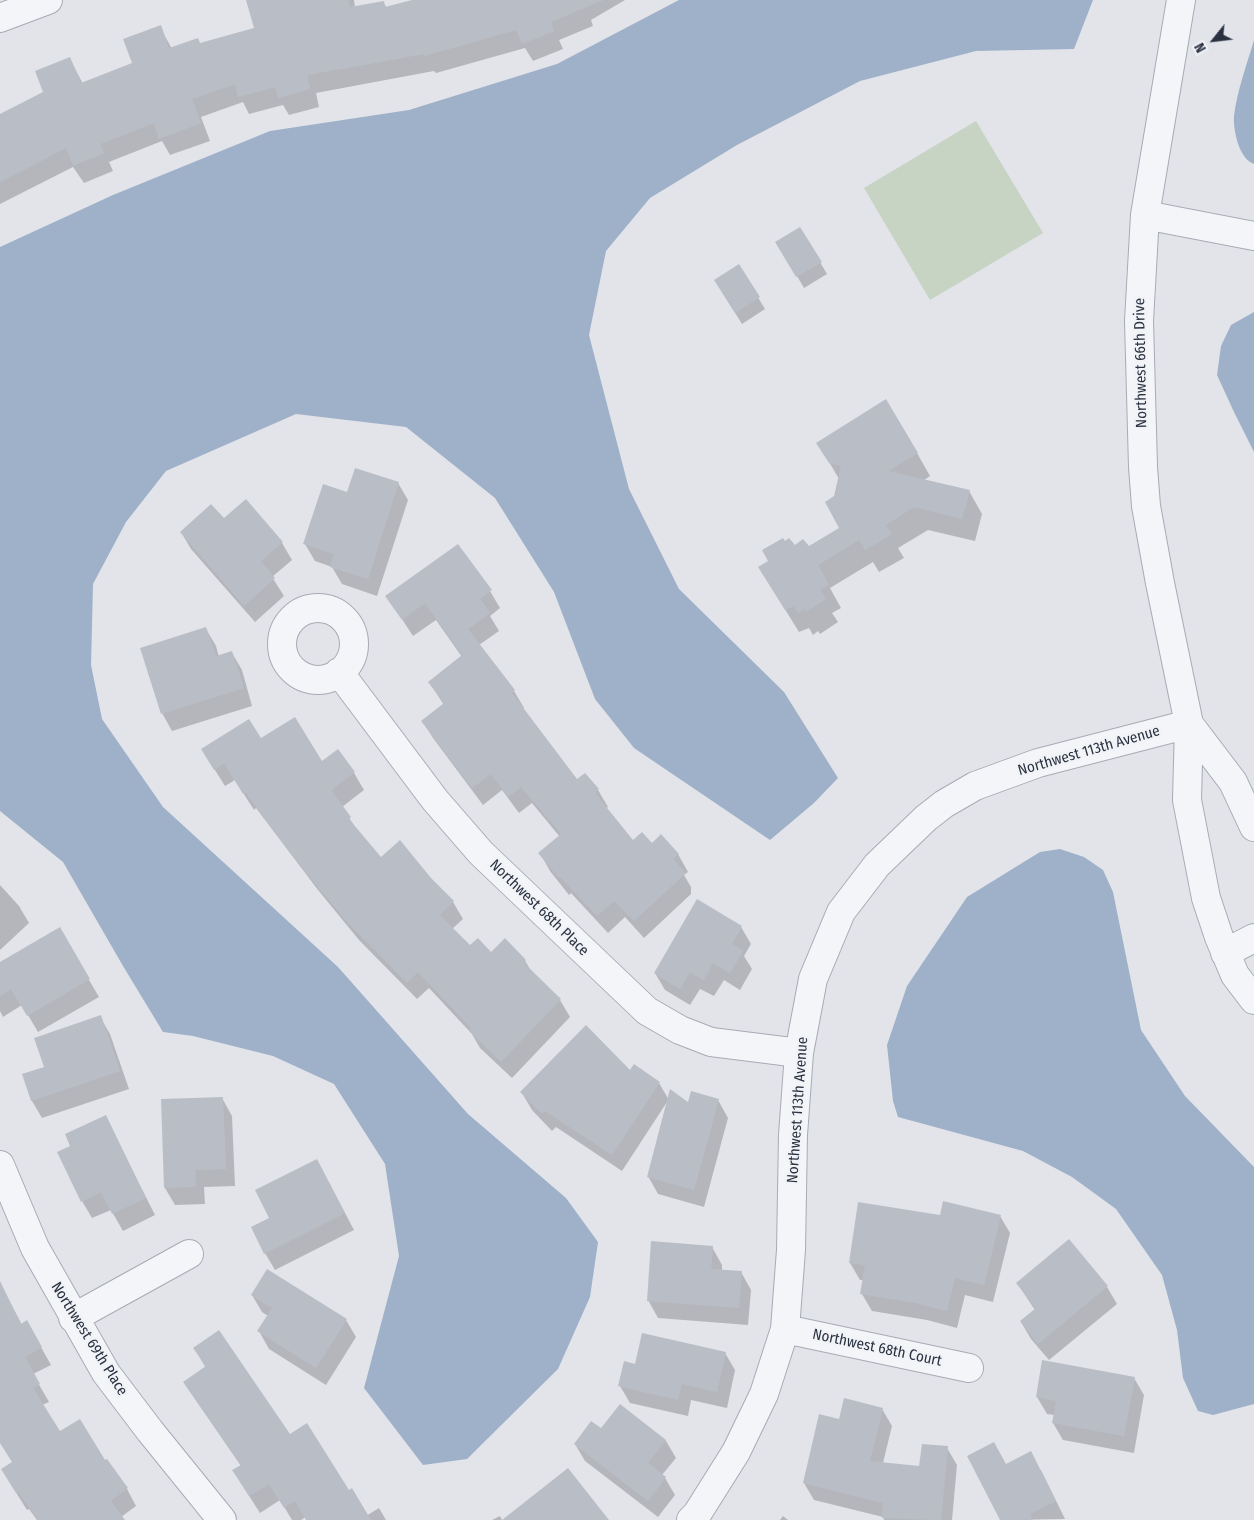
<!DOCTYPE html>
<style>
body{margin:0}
#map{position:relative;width:1254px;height:1520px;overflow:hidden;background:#e2e4ea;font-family:"Fira Sans Condensed",sans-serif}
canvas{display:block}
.north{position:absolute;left:1189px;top:15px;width:50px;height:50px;-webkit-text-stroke:4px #f1f3f7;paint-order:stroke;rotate:241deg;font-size:14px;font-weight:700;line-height:20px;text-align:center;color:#2a3241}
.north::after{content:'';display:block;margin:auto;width:18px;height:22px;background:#2a3241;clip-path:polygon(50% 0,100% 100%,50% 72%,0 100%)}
</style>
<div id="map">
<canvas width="1254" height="1520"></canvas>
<div class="north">N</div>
</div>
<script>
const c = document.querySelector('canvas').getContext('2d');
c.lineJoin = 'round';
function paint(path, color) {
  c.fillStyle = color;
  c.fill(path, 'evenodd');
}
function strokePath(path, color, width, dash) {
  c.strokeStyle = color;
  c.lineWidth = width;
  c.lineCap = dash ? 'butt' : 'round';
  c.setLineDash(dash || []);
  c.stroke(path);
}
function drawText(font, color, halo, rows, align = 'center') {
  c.font = font + ' "Fira Sans Condensed",sans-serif';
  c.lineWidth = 5;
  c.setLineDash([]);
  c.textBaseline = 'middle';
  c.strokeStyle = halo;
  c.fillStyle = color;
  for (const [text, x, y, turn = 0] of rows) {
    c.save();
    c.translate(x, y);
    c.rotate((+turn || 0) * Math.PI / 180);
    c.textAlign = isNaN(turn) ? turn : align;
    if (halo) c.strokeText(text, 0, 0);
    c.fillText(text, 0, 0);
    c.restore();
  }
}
const green = new Path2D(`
 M976,121L1043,233L930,300L864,188Z`);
const water = new Path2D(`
 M679,0H1093L1074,49L976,51L860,81L737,145L650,198L606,251L589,335L629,489L679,589L784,692L838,778L814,803L770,840L634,748L595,699L554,592L495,498L406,427L296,414L166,471L126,522L93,584L91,665L102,719L163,807L338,967L468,1114L566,1198L598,1242L590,1297L558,1369L467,1459L423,1465L364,1388L399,1256L385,1164L334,1084L273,1056L193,1036L163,1032L123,966L63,862L0,811V247L113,195L270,131L409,110L557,64Z
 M1254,40V164C1239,159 1233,130 1234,116C1237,91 1247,64 1254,40Z
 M1254,312V452L1234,412L1217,375L1221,346L1231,325Z
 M1060,849L1084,857L1103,870L1113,892L1141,1030L1185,1096L1254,1167V1404L1213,1415L1198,1411L1183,1378L1177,1330L1162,1275L1116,1209L1072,1177L1023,1151L898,1117L893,1101L887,1045L907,986L967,897L1040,852Z`);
const shadow = new Path2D(`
 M259,0H354L355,7L383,2L387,8L416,0H625L591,20L593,26L559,40L563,49L533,61L525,48L436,73L434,71L316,93L319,107L289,115L283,105L249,114L243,102L201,117L210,141L170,155L162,141L109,162L113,171L84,183L73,167L0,204V115L45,93L70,59L83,84L133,64L160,27L172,49L200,44L256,29Z
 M800,228L827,274L804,288L777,242Z
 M739,266L765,309L742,324L722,292Z
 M818,443L917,453L930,476L923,481L969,491L982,514L975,541L928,530L898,548L904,558L879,572L873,562L830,588L841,608L832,613L838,622L820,634L818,631L813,635L809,628L799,632L773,590L794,547L808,548L840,529L835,497L839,479Z
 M398,483L408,500L377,596L342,584L332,567L315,561L305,544L348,493Z
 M224,520L282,543L292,560L272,577L284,596L255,622L191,549L181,532Z
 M490,591L500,608L490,616L499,631L479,645L514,691L524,708L523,709L577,780L598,790L608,807L606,808L633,841L652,844L678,854L688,872L684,875L691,887V894L644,938L625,917L608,933L571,893L569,895L550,871L540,853L560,837L532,803L519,813L502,790L483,805L433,738L423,721L444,705L429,682L462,657L436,620L413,636L387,596Z
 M206,629L216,646L219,657L232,653L242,670L252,706L172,731L162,713Z
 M261,740L321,763L338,751L354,773L364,790L342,807L359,833L380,858L430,878L453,902L463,919L452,929L470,947L491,954L505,940L525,961L532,972L560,1000L570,1017L512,1078L480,1048L472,1034L429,988L417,999L359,940L318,890L256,808L254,810L235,780L225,786L213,767Z
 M0,885L19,906L29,923L0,950Z
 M741,927L751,944L744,956L752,969L740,990L724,980L714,996L700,989L690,1005L665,990L655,973Z
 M59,929L99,997L38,1032L22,1005L3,1017L0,1011V963Z
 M100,1017L110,1034L129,1089L42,1118L32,1101L24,1075L46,1068Z
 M630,1072L659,1083L669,1100L689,1104L718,1100L728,1118L704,1207L658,1194L648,1176L667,1102L622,1171L556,1127L552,1131L532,1110L522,1093Z
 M222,1098L232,1116L235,1186L204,1187L205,1204L175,1205L165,1188Z
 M105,1116L155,1215L123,1231L111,1210L92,1218L82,1201L72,1146Z
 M317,1160L354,1230L275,1270L265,1253L270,1218Z
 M941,1216H1000L1010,1233L993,1302L965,1295L957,1328L927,1320L872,1311L862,1294L864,1280H860L850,1263Z
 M1069,1241L1107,1287L1117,1304L1049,1360L1031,1339L1021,1322L1035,1310L1017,1283Z
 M712,1247L722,1265V1271L741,1272L751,1290L748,1325L658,1318L648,1300Z
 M0,1283L22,1325L27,1322L51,1365L33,1374L49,1402L42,1405L59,1433L105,1462L106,1461L127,1489L136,1506L121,1517L123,1520H37L29,1509L27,1510L12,1486L13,1463L0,1442Z
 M252,1295L346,1320L356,1337L326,1385L269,1349L259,1331L268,1316L262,1312Z
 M194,1348L349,1491L366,1516L379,1508L386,1520H308L306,1517L301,1520H292L280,1500L260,1513L244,1488L241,1466L195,1399L185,1382L206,1368Z
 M725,1353L735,1370L727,1408L691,1400L688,1416L630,1403L620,1386L636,1365Z
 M1134,1378L1144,1395L1134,1453L1063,1440L1053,1423L1054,1415L1047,1414L1037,1397Z
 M620,1405L666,1441L676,1458L662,1475L665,1478L675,1495L658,1517L585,1461L575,1444L601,1430Z
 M882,1409L892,1426L883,1463L920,1467L947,1448L957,1465L952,1520H884L883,1517L814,1500L804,1483L840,1420Z
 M1006,1465L1041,1470L1065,1519L1001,1520Z
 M500,1516L502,1520H492Z
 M783,1516L788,1520H780Z`);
const building = new Path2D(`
 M246,0H348L350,7L384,1L385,7L412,0H603L551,22L554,31L522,44L516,30L424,56V54L307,75L310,89L278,98L275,87L238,97L235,84L192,99L201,123L159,139L154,123L100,144L104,153L73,166L66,148L0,182V114L43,92L35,71L70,57L81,83L132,63L123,39L161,25L169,48L198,38L200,43L254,28Z
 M800,227L822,262L796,277L775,242Z
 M739,264L760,297L735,313L714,280Z
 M886,399L918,453L888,471L970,490L962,519L914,507L886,525L892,534L865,550L859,540L818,565L829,585L820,590L826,599L806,612L804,609L798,613L794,606L785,610L758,567L768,561L762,550L783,538L785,541L789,538L795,545L803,539L809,546L839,528L825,502L834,496L841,466L829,463L816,443Z
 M355,468L399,482L368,579L330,567L334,554L303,544L323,484L347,492Z
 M246,499L283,542L261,561L275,578L244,606L180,532L211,504L224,518Z
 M458,544L492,590L480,599L490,613L468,629L515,690L512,693L577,779L585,773L599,789L595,793L633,840L642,832L652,843L661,834L679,854L673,859L686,873L634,921L614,901L597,916L560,877L559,878L538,853L561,834L521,787L508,797L491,774L472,788L421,721L444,703L428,682L462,655L425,603L402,620L385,596Z
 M206,627L216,656L232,651L244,688L161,714L140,648Z
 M295,717L322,761L338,749L355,772L331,790L351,817L349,819L381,857L400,840L431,878L454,901L440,915L470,945L478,938L491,952L505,938L526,960L524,963L561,999L501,1062L469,1031L471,1028L418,972L407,983L348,923L306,873L245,792L243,794L224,763L214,770L201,749L249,719L261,738Z
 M697,899L742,926L732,944L743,951L730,973L713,963L704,980L690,972L680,989L654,973Z
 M60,927L90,979L27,1016L11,989L0,996V962Z
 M101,1015L120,1071L31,1101L22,1074L44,1067L34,1038Z
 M586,1025L630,1070L634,1064L660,1082L612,1155L545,1111L542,1114L520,1092Z
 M670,1089L688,1102L691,1091L719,1099L694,1190L647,1177Z
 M223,1097L226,1169L195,1170L196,1187L164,1188L161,1099Z
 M106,1115L146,1198L112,1214L101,1192L81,1202L57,1152L70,1146L65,1134Z
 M317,1159L345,1213L264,1254L251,1227L269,1218L255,1190Z
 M943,1201L1001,1215L984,1285L955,1278L947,1311L916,1303L860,1294L865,1265L849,1263L858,1202L940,1215Z
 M1069,1239L1108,1286L1038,1344L1020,1321L1036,1308L1016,1283Z
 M651,1241L713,1246L711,1269L742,1271L739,1308L647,1301Z
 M267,1269L347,1319L316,1368L257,1331L272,1308L251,1295Z
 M0,1281L21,1324L27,1320L42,1347L25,1357L40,1384L33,1388L60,1431L80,1419L105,1460L107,1459L128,1488L111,1501L125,1520H38L18,1492L16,1493L1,1469L12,1462L0,1443Z
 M219,1330L290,1434L307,1423L349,1490L352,1488L371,1520H306L295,1501L284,1508L269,1484L249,1496L232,1470L241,1465L183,1382L206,1366L193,1348Z
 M642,1333L726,1352L717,1392L682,1384L678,1400L618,1386L624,1361L635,1364Z
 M1042,1360L1135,1377L1124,1436L1052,1423L1056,1401L1036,1397Z
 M844,1398L883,1408L870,1461L919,1466L922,1444L948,1446L941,1520L882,1518L883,1503L803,1483L819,1414L839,1419Z
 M620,1404L666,1440L648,1463L666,1477L648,1501L574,1444L591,1421L601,1428Z
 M994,1442L1006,1464L1031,1451L1056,1501L1030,1514L1033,1520H1000L967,1456Z
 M568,1468L609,1520H502Z`);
const minor = new Path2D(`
 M1181,0L1145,215L1139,321L1143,467L1146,506L1160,583L1189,724L1187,800L1206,898L1219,937L1235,975L1254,1000
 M0,18L48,0
 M1145,215L1254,236
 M282 644a36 36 0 1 1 72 0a36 36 0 1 1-72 0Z
 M339,672L435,800L481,853L647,1011L680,1030L711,1042L799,1053
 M1189,724L1233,782L1254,827
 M1225,953L1254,938
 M0,1165L35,1248L106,1373L150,1431L222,1520
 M73,1318L189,1254
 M785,1329L969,1368
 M691,1520L697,1514L736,1452L764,1394L785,1329L791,1250L793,1135L799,1053L813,979L841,912L877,865L926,818L944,804L975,786L1038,763L1189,724`);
const streetNames = [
 ["Northwest 66th Drive",1141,363,-91],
 ["Northwest 113th Avenue",1089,751,-16],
 ["Northwest 68th Place",539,908,44],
 ["Northwest 113th Avenue",798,1110,-86],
 ["Northwest 69th Place",89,1339,58],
 ["Northwest 68th Court",877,1348,12]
];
paint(green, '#c7d3c3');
paint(water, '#9eb1c8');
paint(shadow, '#0003');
paint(building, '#b9bec6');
strokePath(minor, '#a7abb4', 30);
strokePath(minor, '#f4f5f8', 28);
drawText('15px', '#2a3241', '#f1f3f7', streetNames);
</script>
